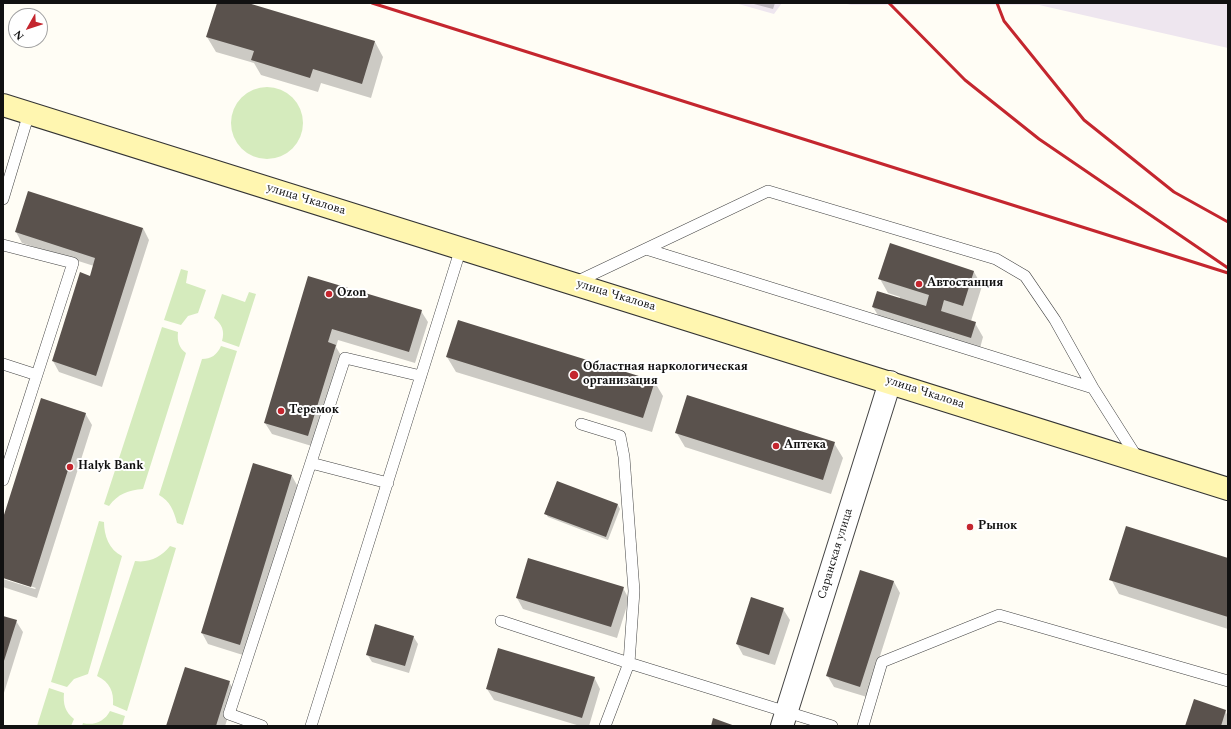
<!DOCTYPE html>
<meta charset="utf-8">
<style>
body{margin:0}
#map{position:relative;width:1231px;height:729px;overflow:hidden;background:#fffdf5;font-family:Spectral,serif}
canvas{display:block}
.frame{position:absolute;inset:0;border:4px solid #111;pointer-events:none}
.north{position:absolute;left:8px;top:8px;width:40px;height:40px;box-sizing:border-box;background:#fff;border:1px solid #a0a0a0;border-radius:50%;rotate:231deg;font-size:11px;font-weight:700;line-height:16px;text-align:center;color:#111}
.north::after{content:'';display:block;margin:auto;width:14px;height:18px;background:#c4262e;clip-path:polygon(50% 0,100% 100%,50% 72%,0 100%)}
</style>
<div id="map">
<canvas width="1231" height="729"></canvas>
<div class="frame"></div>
<div class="north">N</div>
</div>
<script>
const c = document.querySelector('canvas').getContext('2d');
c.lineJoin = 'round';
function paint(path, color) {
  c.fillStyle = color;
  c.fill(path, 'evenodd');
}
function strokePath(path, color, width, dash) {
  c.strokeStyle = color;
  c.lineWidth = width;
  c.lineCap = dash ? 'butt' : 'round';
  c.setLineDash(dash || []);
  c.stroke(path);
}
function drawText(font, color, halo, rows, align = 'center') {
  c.font = font + ' Spectral,serif';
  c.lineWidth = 4;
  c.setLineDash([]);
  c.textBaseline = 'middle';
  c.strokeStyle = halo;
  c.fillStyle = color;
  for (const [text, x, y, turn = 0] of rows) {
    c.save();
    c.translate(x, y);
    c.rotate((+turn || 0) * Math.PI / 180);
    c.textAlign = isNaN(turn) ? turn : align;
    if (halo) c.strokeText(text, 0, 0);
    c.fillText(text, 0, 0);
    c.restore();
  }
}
const industrial = new Path2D(`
 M735,3H782L774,14Z
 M843,3H1228V48L1039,5H851Z`);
const green = new Path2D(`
 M231 123a36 36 0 1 1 72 0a36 36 0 1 1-72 0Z
 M181,269L188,271L186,283L206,290L198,313L188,316L181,325L164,320Z
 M249,292L256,294L239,347L222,341C225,331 222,324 214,318L222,294L245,302Z
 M162,327L178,332C177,341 179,348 186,353L143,489C128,490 118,494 109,506L104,504Z
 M221,346L237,351L183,525L177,523C174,511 170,501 159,495L202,359C211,359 217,355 221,346Z
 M99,521L104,522C104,535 109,550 122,556L88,674L74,679L67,687L51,682Z
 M170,546L176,548L127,711L113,705C114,692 110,682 97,676L135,561C150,563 161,557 170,546Z
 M49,688L64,693C63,704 65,712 74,719L71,726H37Z
 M110,711L125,716L122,726H82L83,723C94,726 105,721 110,711Z`);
const shadow = new Path2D(`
 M218,3H244L375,42L383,57L371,98L321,83L318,92L261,75L254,63L216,52L207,37Z
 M750,3H775L773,9Z
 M143,228L149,240L102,387L59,372L53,361L90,277L94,266L22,243L16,232Z
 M974,272L982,286L971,321L975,323L983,337L979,352L882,322L873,307L899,299L900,297L888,293L880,279Z
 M309,277L421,311L428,322L415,363L338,340L336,347L342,357L315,447L272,434L265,423Z
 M447,357L654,381L663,396L652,432L456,372Z
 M85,413L92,425L37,598L3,587V579L35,589L36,588L3,577V521Z
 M676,432L834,443L843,458L831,494L685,447Z
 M292,476L298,487L246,656L208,644L202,633Z
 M557,483L618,505L620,509L608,540L548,517L546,514Z
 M1228,559V629L1119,594L1111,579Z
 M861,571L894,582L900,593L867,697L834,687L827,675Z
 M623,588L629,599L617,638L523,609L517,598Z
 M783,609L790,620L775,665L743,655L737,644Z
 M3,617L16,621L23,632L3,696Z
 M413,636L418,644L409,673L372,662L367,654Z
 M594,677L600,689L589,726H580L494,700L487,689Z
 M229,682L236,693L225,726H167Z
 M1225,711L1228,716V726H1186Z`);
const building = new Path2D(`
 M217,3H248L375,41L362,84L313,69L310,78L251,60L254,51L206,37Z
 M28,191L143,228L96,376L52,361L80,272L90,276L95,258L15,232Z
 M890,243L974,271L963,306L944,300L941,311L976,322L971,338L872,307L877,291L926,306L929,295L878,279Z
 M308,276L422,310L409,352L332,329L328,342L336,345L308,436L264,423Z
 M458,320L655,381L643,418L446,357Z
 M687,395L835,442L823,480L675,433Z
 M41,398L86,413L31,587L3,578V518Z
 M253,463L292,475L240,645L201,633Z
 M557,481L618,504L606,537L544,514Z
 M1126,526L1228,558V617L1109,580Z
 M528,558L624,587L611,627L516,598Z
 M860,570L894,581L860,687L826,676Z
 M751,597L784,608L769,655L736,644Z
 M3,616L17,620L3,664Z
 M375,624L414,636L405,666L366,655Z
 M498,648L595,677L582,718L486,689Z
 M185,667L230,681L216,726H166Z
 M1194,699L1226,710L1221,726H1185Z
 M713,718L735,726H711Z`);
const lane = new Path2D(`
 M3,199L29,113
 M3,245L73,263L3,480
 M646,249L1093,388
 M574,283L768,191L996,259L1025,276L1055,320L1093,388L1138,459
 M3,364L37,375
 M581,424L620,436L624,457L634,591L629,663L605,726
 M311,463L388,483
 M501,621L629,663L832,726
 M262,726L229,714L345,358L421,376
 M311,726L461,248
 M863,726L882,662L999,615L1228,681`);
const street = new Path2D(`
 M782,726L890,382`);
const secondary = new Path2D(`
 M3,105L1228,489`);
const rail = new Path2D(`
 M372,3L1228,273
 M889,3L965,80L1039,139L1228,268
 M997,3L1004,21L1084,120L1174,192L1228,222`);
const markers = [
 [919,284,4,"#c4262e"],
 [329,294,4,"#c4262e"],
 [574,375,5,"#c4262e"],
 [281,411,4,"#c4262e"],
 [776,446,4,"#c4262e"],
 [70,467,4,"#c4262e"],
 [970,527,4,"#c4262e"]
];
const streetNames = [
 ["улица Чкалова",306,200,17],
 ["улица Чкалова",616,296,17],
 ["улица Чкалова",925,393,18],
 ["Саранская улица",836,554,-73]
];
const poiNames = [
 ["Автостанция",927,284],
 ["Ozon",337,294],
 ["Областная наркологическая",583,368],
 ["организация",583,382],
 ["Теремок",289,411],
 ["Аптека",784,446],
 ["Halyk Bank",78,467],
 ["Рынок",978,527]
];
paint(industrial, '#eee6ef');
paint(green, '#d5ebbd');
paint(shadow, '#0003');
paint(building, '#5a524d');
strokePath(lane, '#444', 12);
strokePath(street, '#444', 24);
strokePath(secondary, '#333', 24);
strokePath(lane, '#fff', 11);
strokePath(street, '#fff', 22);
strokePath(secondary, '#fff6b0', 22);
strokePath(rail, '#c4262e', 3);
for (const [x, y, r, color] of markers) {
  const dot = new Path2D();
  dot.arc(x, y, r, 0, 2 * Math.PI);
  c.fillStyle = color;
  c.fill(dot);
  strokePath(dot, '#fff', 1.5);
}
drawText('12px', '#111', '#fff', streetNames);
drawText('bold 12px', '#111', '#fff', poiNames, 'left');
</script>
